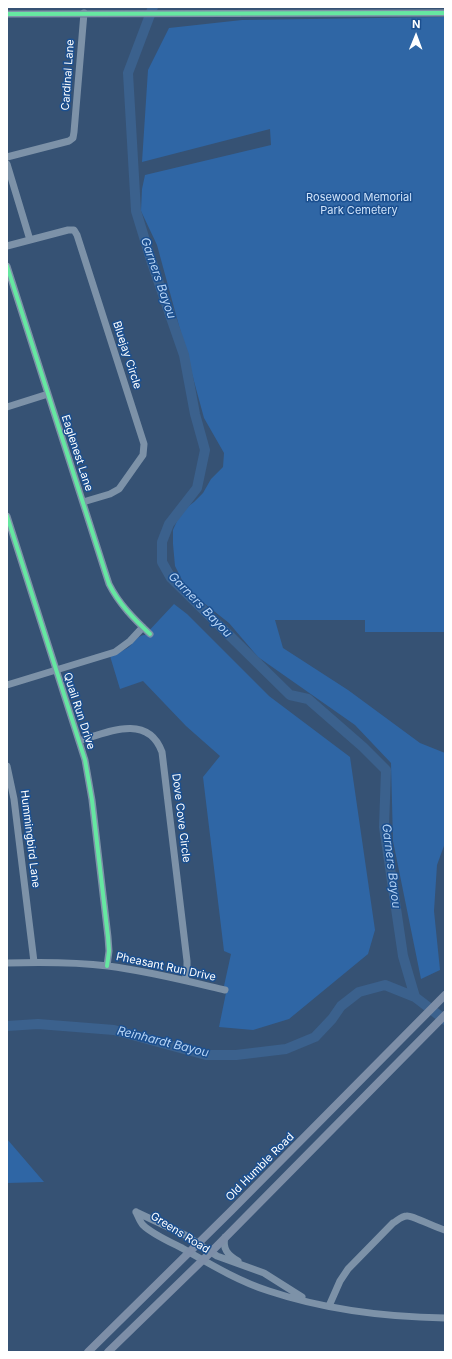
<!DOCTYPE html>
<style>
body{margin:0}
#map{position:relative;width:452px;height:1359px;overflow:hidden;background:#365274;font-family:Inter,sans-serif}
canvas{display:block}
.frame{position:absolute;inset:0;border:8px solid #fff;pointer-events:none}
.north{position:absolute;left:396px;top:16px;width:40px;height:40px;-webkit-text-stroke:3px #1b4f8f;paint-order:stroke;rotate:1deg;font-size:11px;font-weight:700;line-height:16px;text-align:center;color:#fff}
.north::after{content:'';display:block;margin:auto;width:14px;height:18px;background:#fff;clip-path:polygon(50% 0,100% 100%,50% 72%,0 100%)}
</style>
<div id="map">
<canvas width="452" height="1359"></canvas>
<div class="frame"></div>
<div class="north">N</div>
</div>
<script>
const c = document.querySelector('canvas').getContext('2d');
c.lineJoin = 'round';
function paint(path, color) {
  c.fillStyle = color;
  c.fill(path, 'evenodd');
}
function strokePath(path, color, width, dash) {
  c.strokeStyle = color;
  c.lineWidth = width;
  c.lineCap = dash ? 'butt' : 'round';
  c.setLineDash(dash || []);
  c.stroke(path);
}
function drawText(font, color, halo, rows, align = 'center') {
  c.font = font + ' Inter,sans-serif';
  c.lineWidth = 3;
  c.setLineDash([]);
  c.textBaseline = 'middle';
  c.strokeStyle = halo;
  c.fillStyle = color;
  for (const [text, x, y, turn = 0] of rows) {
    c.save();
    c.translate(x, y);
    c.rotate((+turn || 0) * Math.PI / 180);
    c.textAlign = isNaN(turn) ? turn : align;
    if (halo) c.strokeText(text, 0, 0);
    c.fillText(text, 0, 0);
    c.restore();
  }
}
const green = new Path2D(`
 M445,17V632H365V620H275L283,648L348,690L420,743L445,753V843L437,865L434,911L440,970L421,979L393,841L391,763L355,725L258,657L229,623L195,596L184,584L175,566L173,544V530L181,512L194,502L203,493L211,479L223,467L224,453L204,418L157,245L141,211L142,189L145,175L271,145L270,129L142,162L148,70L169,28L242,20Z
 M174,604L187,614L269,696L350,757L375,930L368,954L289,1019L253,1030L219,1027L227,988L224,986L231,954L224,951L203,777L220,756L186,726L143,681L120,689L110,656C117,653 123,651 129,647C134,642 138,635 145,635Z
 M7,1139L44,1182L7,1183Z`);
const river = new Path2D(`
 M153,7L128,73L136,211L151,260L184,355L195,414L205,450L197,488L169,524L162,542V562L171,578L290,695L308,699L363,747L386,770L384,827L403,956L415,997L445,1020
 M7,1026L38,1024L114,1030L206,1055H236L286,1049L315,1037L332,1019L341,1006L359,992L385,985L415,997`);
const minor = new Path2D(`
 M7,14L445,13
 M7,157L69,141L73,138L74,132L84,13
 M7,164L30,240
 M7,246L68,230H74L77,235L144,444L143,455L119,489L110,494L83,502
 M7,266L109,584C119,604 134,619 150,634
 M7,407L48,394
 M7,516L85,760L92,800L108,937L109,951L107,966
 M7,685L115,652L130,641L143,627
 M79,741C107,732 148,713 162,752L187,961V972L185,980
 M7,766L14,799L34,962
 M7,963C41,962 75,962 108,966C148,971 187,981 225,990
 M136,1212C138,1216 140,1222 143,1225C152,1234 170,1242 182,1248C210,1264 238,1281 269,1291C326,1310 386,1317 445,1318
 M136,1212L185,1235L217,1256L264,1273L302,1297
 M225,1237C222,1249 228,1255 238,1261
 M329,1306L340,1281L348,1269L393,1223C397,1221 401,1216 407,1216C412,1215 436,1228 445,1230`);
const major = new Path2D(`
 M88,1352L231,1211L445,995
 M108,1352L211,1252L445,1015`);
const cycleway = new Path2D(`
 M7,14L445,13
 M7,266L109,584C119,604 134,619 150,634
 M7,516L85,760L92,800L108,937L109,951L107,966`);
const streetNames = [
 ["Cardinal Lane",68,75,-86],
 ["Bluejay Circle",127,355,72],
 ["Eaglenest Lane",77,453,72],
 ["Quail Run Drive",79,711,72],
 ["Dove Cove Circle",181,818,83],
 ["Hummingbird Lane",30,839,83],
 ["Pheasant Run Drive",166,967,12],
 ["Old Humble Road",260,1167,-45],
 ["Greens Road",180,1233,32]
];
const parkNames = [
 ["Rosewood Memorial",359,198],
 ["Park Cemetery",359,211]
];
const waterNames = [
 ["Garners Bayou",158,278,71],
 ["Garners Bayou",200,605,46],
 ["Garners Bayou",391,866,83],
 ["Reinhardt Bayou",163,1042,14]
];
paint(green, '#2f66a5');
strokePath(river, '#3b618d', 10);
strokePath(minor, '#7d92a8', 7);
strokePath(major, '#7d8ea7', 8);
strokePath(cycleway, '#66e7a1', 4);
drawText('11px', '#fff', '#1b4f8f', streetNames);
drawText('11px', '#cfe3fa', '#1b4f8f', parkNames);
drawText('italic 12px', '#b5d3f5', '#1b4f8f', waterNames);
</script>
